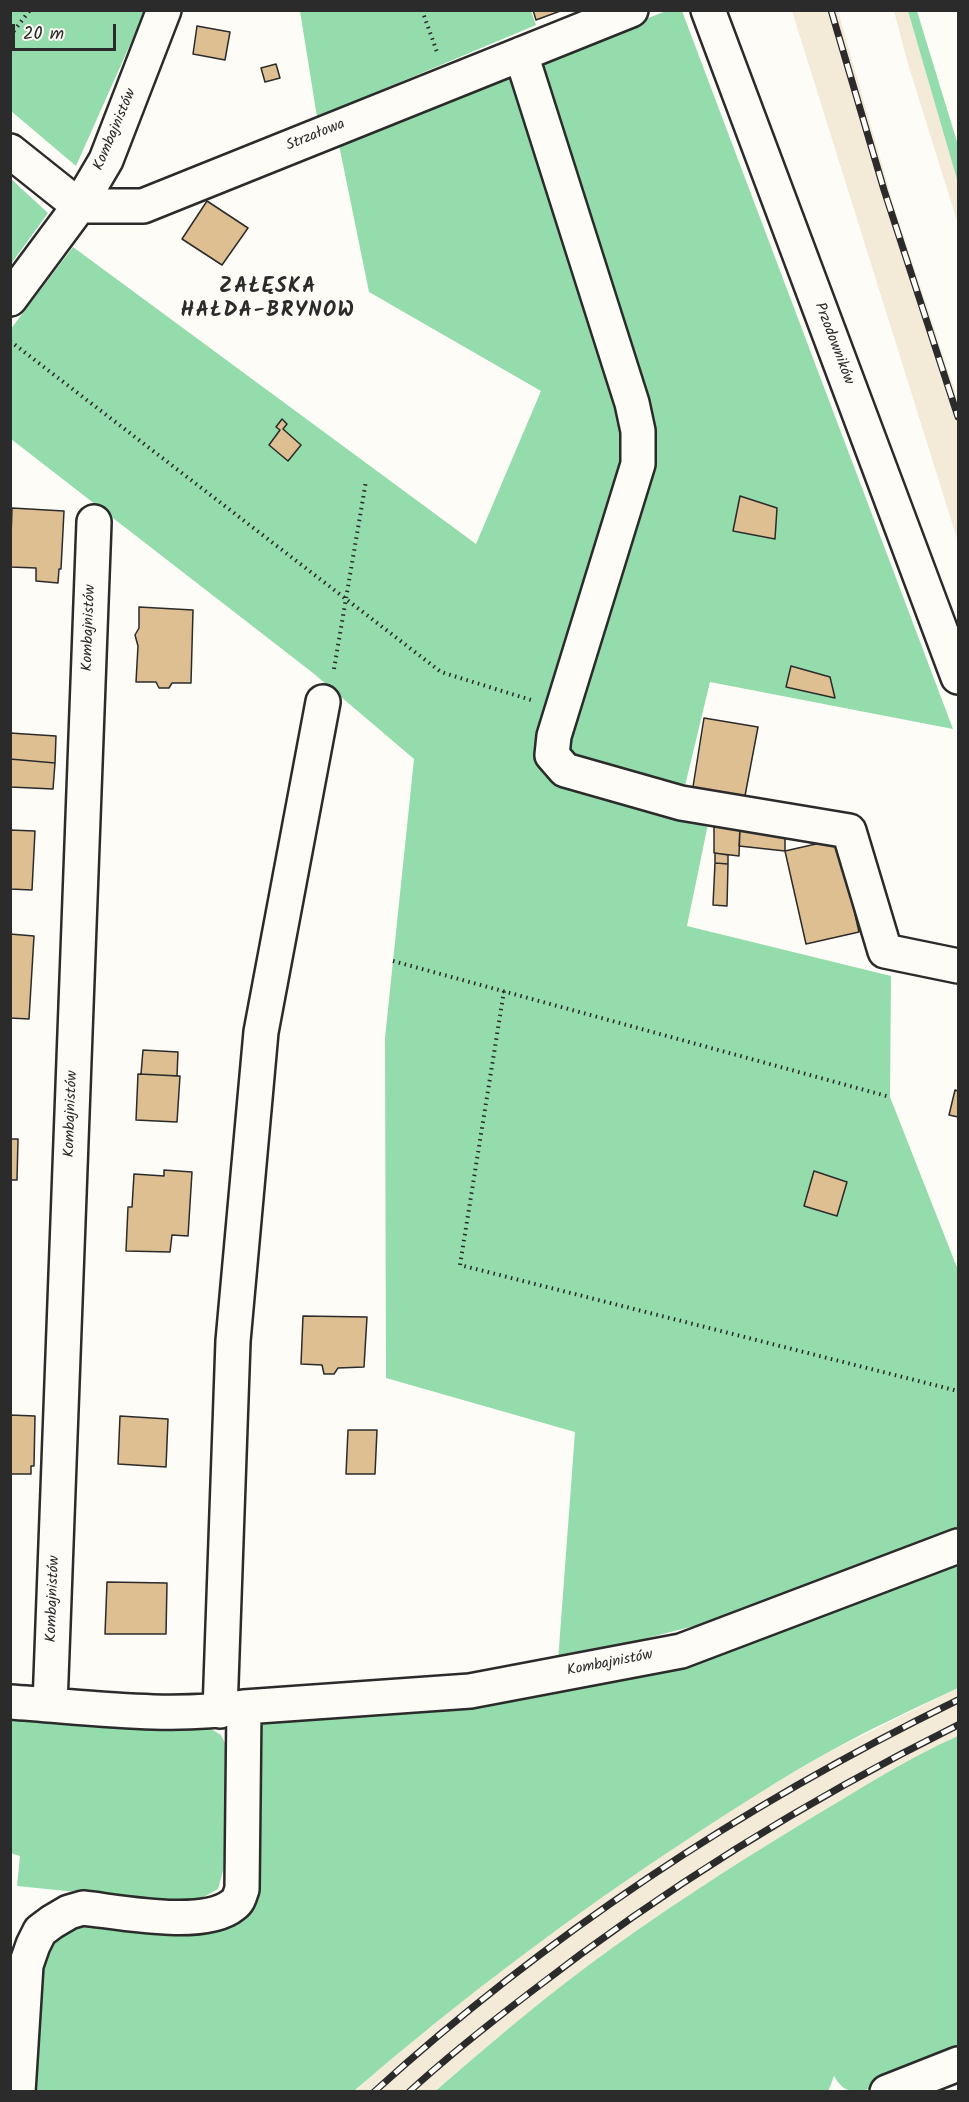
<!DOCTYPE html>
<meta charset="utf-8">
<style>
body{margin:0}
#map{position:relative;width:969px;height:2102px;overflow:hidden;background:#fdfcf7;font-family:Kalam,sans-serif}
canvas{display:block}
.frame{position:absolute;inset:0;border:12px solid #2b2b2b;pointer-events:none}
.scale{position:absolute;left:12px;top:24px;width:104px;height:27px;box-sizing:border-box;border:3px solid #2b2b2b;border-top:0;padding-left:8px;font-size:18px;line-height:21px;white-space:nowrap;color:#2b2b2b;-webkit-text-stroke:4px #fdfcf7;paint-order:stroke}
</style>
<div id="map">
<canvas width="969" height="2102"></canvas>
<div class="frame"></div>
<div class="scale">20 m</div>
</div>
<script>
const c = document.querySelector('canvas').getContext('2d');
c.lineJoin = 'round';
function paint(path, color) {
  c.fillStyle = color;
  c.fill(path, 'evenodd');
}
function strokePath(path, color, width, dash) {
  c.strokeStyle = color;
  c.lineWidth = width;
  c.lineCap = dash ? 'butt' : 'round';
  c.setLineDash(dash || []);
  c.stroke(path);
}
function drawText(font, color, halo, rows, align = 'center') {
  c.font = font + ' Kalam,sans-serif';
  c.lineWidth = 6;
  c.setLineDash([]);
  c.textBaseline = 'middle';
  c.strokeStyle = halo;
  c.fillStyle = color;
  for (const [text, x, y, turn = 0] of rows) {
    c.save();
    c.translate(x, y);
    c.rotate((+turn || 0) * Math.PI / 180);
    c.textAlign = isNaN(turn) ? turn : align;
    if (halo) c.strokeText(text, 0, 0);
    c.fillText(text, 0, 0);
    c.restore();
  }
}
const built = new Path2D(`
 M792,11H838L895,210L958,400V542Z
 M894,11H908L958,183V224L908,64Z
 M958,1688V1736L950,1740L518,2021L434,2091L354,2092L409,2043L485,1983L575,1915L667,1852L750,1798L823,1755Z`);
const green = new Path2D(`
 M11,10L145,11L76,166L11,111Z
 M300,11H531L536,25L317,117Z
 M666,11H682L953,729L710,682L678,815L708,824L687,926L891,976L890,1097L958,1270V1528L721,1619L558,1661L575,1432L386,1378L385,1038L414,759L313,673L11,439L10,330L73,247L476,544L541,391L369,292L338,140Z
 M908,11H917L958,145V183Z
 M11,179L48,213L11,264Z
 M958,1557V1688C913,1709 868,1730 825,1754C780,1779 737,1807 694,1835C575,1913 461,1998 354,2091L37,2092L40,1965L49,1942L64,1927L249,1906L259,1883L255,1736L262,1724L280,1718L466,1706Z
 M10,1715L208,1727L221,1735L226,1745V1860L218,1889L200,1899L165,1901L17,1886L20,1856L10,1853Z
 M958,1736V2055L863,2091C846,2091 843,2090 834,2076L828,2092H434C484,2049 533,2007 585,1968C656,1915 732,1866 808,1820C857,1791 906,1759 958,1736Z`);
const building = new Path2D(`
 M533,10H563L536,20Z
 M197,26L230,32L225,60L193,54Z
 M276,64L280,78L265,82L261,68Z
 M207,201L248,228L222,265L182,239Z
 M282,419L287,424L283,429L301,445L288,461L269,445L280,430L276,427Z
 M740,496L777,508L775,539L733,531Z
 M12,508L64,511L61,569H59L58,583L36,581V568L10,567Z
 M139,607L193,610L191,683H172L169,688H159L156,682H136L138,646L135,635L139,628Z
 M791,666L830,677L835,698L786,687Z
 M704,718L758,727L744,801L692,793Z
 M10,733L56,736L55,763L10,759Z
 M10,759L55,763L53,789L10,787Z
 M714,826L740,828L739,856L714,853Z
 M740,828L785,834V851L739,846Z
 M10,830L35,831L32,890L10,889Z
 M838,839L859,932L806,944L785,851Z
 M715,853L728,855V864L715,863Z
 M715,863L728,864L727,906L713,905Z
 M10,934L34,936L29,1019L10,1018Z
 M143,1050L178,1052L177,1076L141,1074Z
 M138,1074L180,1076L177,1122L136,1120Z
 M955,1090L958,1091V1117L949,1115Z
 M10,1139H18L17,1180H10Z
 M164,1170L192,1172L188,1236L172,1235L170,1252L126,1251L128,1207H132L134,1174L164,1176Z
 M814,1171L847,1182L837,1216L804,1206Z
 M303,1316L367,1317L364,1367L338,1368L334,1374H324L322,1365L301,1364Z
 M10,1415L35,1416L34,1466H31V1474H10Z
 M120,1416L168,1419L166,1467L118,1464Z
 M348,1430H377L375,1474H346Z
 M107,1582L167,1583L166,1634H105Z`);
const path = new Path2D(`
 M422,10L437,52
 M10,36L30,10
 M10,341L441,672L531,700
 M334,669L366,481
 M393,961L890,1097
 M504,991L460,1265L958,1391`);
const minor = new Path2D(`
 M708,10L958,677
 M521,54L632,403L638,431V464L554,736L552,755L565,770L681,803L849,831L885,951L958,966
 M10,151L79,206H143L631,10
 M10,299L79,206L106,160L164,10
 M10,1702C87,1707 168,1719 244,1707L470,1691L681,1651L958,1546
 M50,1705L94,522
 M220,1711L233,1341L261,1032L323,702
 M18,2092L26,1965L33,1945L40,1931L52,1922L69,1912L83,1908C120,1912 204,1929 233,1905C239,1901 240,1895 242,1889L244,1707
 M887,2092L958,2064`);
const rail = new Path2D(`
 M831,10L884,190L958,417
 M374,2092C549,1933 747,1803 958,1700
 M409,2092C448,2056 490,2023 532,1991C665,1888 807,1800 958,1725`);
const streetNames = [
 ["Kombajnistów",116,130,-67],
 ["Strzałowa",316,136,-22],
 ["Przodowników",833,344,69],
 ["Kombajnistów",90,628,-88],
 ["Kombajnistów",72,1114,-88],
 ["Kombajnistów",54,1599,-88],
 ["Kombajnistów",610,1664,-11]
];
const districtNames = [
 ["ZAŁĘSKA",268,288],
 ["HAŁDA-BRYNOW",268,312]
];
paint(built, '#f4ead8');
paint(green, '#94dcab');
paint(building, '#debf91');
strokePath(building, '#2b2b2b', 1.5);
strokePath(minor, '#2b2b2b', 38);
strokePath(path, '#2b2b2b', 4, [1.5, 4.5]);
strokePath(minor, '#fdfcf7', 33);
strokePath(rail, '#2b2b2b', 7);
strokePath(rail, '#fdfcf7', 4.5, [14]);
drawText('15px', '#2b2b2b', '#fdfcf7', streetNames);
c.letterSpacing = '1.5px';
drawText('bold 21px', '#2b2b2b', '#fdfcf7', districtNames);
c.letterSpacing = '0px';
</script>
